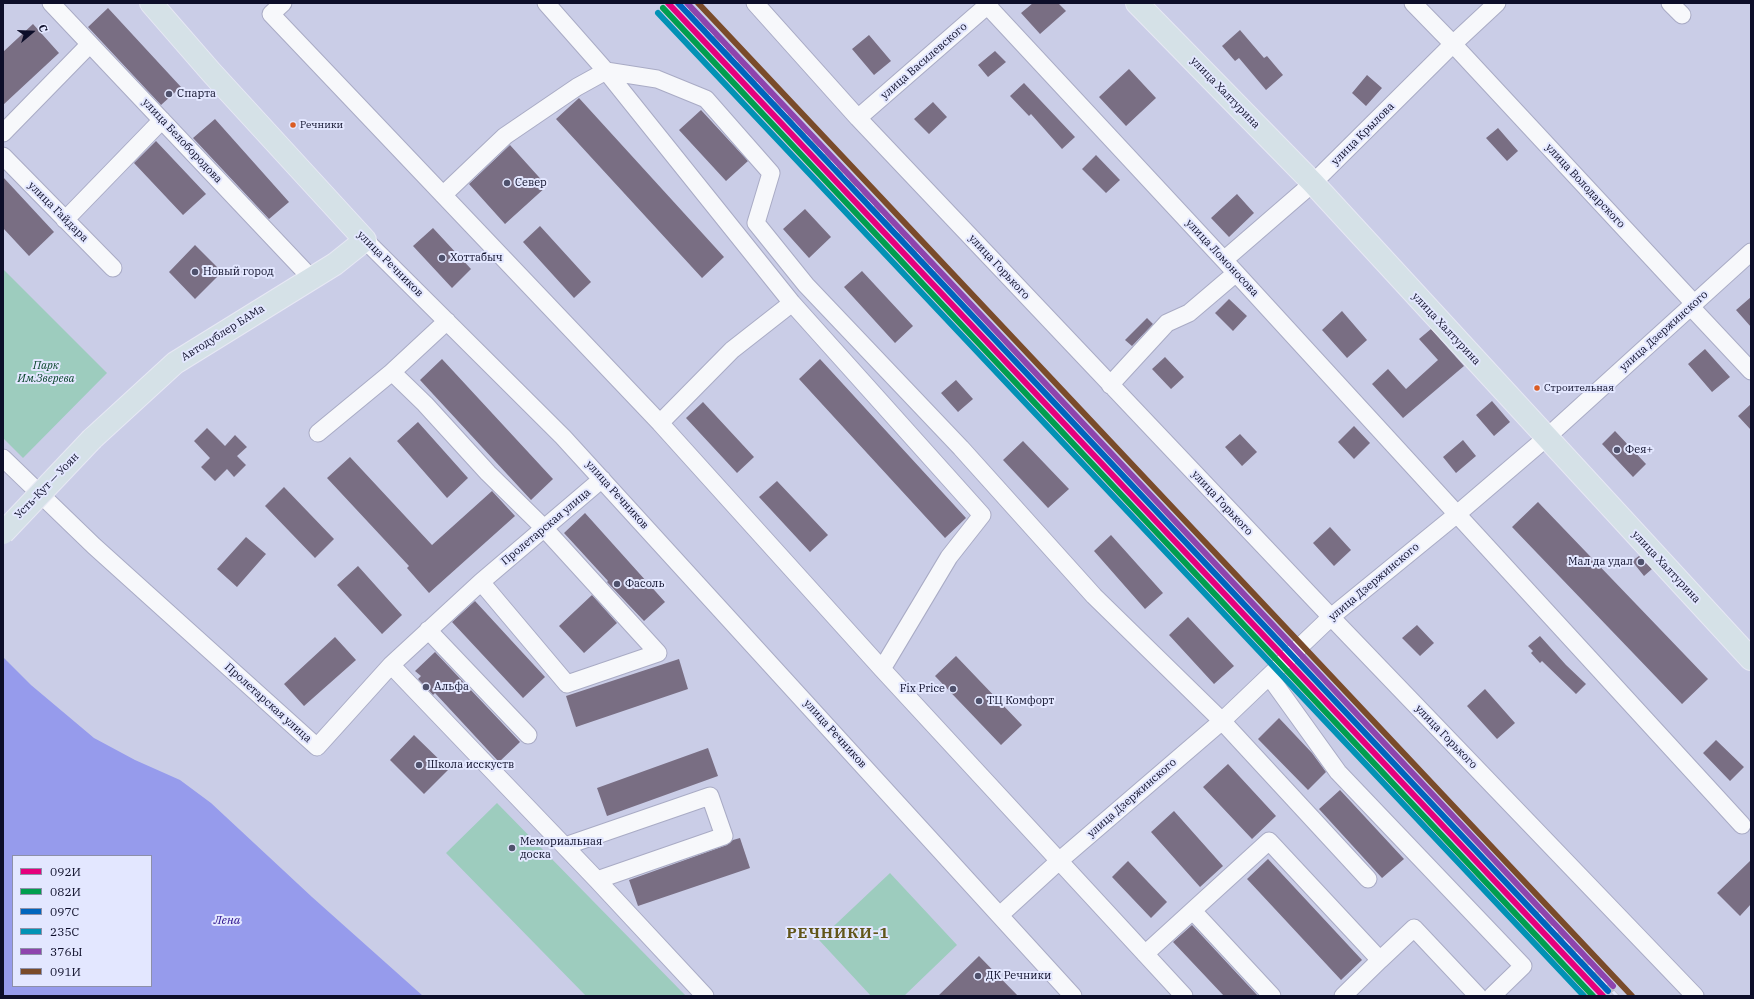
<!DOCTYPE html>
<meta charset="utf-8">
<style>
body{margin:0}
#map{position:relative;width:1754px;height:999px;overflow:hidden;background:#cacde7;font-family:"IBM Plex Serif",serif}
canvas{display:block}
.frame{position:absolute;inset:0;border:4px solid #0d0e29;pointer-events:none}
.legend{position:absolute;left:12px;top:855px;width:140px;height:132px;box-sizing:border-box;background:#e3e7ff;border:1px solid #8d90a9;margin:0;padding:5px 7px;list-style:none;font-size:12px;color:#0d0e29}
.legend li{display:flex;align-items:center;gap:8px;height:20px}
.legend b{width:20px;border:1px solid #8d90a9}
.north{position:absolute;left:12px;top:12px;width:40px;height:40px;-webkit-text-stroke:3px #e3e7ff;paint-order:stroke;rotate:71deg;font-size:11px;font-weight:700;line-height:16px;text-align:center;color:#0d0e29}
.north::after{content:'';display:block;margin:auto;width:14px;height:18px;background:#0d0e29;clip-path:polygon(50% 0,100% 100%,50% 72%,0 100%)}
</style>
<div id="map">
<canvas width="1754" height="999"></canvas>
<div class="frame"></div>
<ul class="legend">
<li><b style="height:5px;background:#e5007d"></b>092И</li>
<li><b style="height:5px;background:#019e4f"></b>082И</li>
<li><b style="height:5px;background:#0065bd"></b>097С</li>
<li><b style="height:5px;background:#0292b5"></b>235С</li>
<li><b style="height:5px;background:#8e44ad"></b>376Ы</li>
<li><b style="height:5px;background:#7a4b2a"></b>091И</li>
</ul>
<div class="north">С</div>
</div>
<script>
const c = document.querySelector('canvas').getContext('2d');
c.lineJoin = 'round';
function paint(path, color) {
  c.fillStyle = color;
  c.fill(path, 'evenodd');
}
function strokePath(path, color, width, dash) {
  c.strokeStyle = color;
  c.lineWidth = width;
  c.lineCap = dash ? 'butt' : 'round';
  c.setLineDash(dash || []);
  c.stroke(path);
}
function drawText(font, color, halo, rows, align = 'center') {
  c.font = font + ' "IBM Plex Serif",serif';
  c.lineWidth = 4;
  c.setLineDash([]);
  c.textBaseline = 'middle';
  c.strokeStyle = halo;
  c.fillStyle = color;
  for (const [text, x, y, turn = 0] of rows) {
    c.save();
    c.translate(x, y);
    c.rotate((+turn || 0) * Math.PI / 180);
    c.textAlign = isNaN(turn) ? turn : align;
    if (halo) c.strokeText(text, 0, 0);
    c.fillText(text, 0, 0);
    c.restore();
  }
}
const green = new Path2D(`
 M3,269L107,373L23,458L3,438Z
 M497,803L686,996H586L446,853Z
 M890,873L957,945L904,996H871L819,940Z`);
const water = new Path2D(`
 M3,657L31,685L94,738L135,760L180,780L211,803L312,897L423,996H3ZM13,856H151V986H13Z`);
const building = new Path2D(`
 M1033,3H1058L1066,11L1040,34L1021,13Z
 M108,8L181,87L161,105L88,27Z
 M33,24L59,53L3,105V52Z
 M1240,30L1264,58L1267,56L1283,75L1266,90L1239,58L1235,61L1222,46Z
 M869,35L891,61L874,75L852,49Z
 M995,51L1006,62L988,77L978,65Z
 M1129,69L1156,98L1126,126L1099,97Z
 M1367,75L1382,88L1366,106L1352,93Z
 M1024,83L1075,137L1062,149L1031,114L1029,116L1010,96Z
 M579,98L724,257L702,278L556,119Z
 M933,102L947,117L929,134L914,119Z
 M701,110L748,161L726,181L679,130Z
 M215,119L289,202L269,219L193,138Z
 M1498,128L1518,151L1507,161L1486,138Z
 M156,141L206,194L183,215L134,163Z
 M510,145L547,186L505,224L469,184Z
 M1096,155L1120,180L1106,193L1082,169Z
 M3,177L54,232L29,256L3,228Z
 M1237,194L1254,213L1229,237L1211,218Z
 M805,209L831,237L809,258L783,229Z
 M540,226L591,282L574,298L523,242Z
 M433,228L471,269L452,288L413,246Z
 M195,245L222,272L195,299L169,272Z
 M862,271L913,326L895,343L844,287Z
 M1751,297V327L1736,310Z
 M1229,299L1247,316L1233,331L1215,313Z
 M1342,311L1367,340L1347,358L1322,330Z
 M1147,318L1153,324L1132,346L1125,340Z
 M1431,329L1464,366L1403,418L1372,384L1388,369L1406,389L1438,360L1419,339Z
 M1705,349L1730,377L1712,392L1688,364Z
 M1165,357L1184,377L1171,389L1152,369Z
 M442,359L553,479L531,500L420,380Z
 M820,359L966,518L945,538L799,379Z
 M956,380L973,399L958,412L941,393Z
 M1492,401L1510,422L1494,436L1476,415Z
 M703,402L754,457L737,473L686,418Z
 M1751,404V430L1738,416Z
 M418,422L468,478L447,498L397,441Z
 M1354,426L1370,443L1354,459L1338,442Z
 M207,428L225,446L235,435L247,447L237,456L246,465L234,477L227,469L215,481L201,467L210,458L194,441Z
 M1615,431L1646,464L1633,477L1602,444Z
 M1240,434L1257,452L1242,466L1225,447Z
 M1463,440L1476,456L1456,473L1443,457Z
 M1023,441L1069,489L1048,508L1003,460Z
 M350,457L432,545L492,491L515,516L429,593L407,568L409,566L327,478Z
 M777,481L828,535L810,552L759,497Z
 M284,487L334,539L315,558L265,506Z
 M1538,502L1708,679L1682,704L1512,527Z
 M585,513L665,602L644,621L607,582L608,581L564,533Z
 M1330,527L1351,550L1334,566L1313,543Z
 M1111,535L1163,593L1145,609L1094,551Z
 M246,537L266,554L237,587L217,569Z
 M1639,556L1652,569L1644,576L1632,561Z
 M358,566L402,615L382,634L337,585Z
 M592,595L617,623L584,653L559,626Z
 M475,601L545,677L523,698L452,622Z
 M1188,617L1234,666L1214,684L1169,635Z
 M1417,625L1434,643L1420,656L1402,638Z
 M1540,636L1566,665L1586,684L1576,694L1542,661L1540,663L1531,653L1533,651L1528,646Z
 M335,637L356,660L304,706L284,684Z
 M435,652L520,742L499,762L435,693L433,695L418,679L421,676L415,671Z
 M956,656L1022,725L1001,745L935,676Z
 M679,659L688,689L576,727L566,696Z
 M1485,689L1515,723L1497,739L1467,706Z
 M1279,718L1312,753L1326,772L1308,790L1258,739Z
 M414,735L449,769L424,794L390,760Z
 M1716,740L1744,767L1730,781L1703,753Z
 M708,748L718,776L607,816L597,788Z
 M1228,764L1276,816L1252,839L1203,787Z
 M1340,790L1404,859L1382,878L1319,809Z
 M1174,811L1223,866L1200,887L1151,832Z
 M740,838L750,868L638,906L629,880L727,845L733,840Z
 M1268,859L1362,960L1341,980L1247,879Z
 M1751,860V904L1740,916L1717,893Z
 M1128,861L1167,902L1151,918L1112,877Z
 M1192,925L1258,996H1224L1173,942Z
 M979,956L1018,996H938Z`);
const minor = new Path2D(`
 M51,3L312,279
 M283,3L271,14L660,423L882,669L1184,996
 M546,3L606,71L657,79L706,99L771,173L756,223L806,285L961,448L1094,596L1222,721L1368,879
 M755,3L858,118L1331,617L1695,996
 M985,3L1224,260L1742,825
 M1413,3L1453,44L1690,299L1691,307L1751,371
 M1670,3L1682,15
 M858,118L990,3
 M3,133L90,44
 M3,156L113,268
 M443,195L505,136L577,87L606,71L792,303L982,515L949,557L882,669
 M65,220L162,120
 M365,240L563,437L1073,996
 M1224,260L1313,183L1453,44L1497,3
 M447,321L392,372L425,404L488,473L544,528L658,653L567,684L481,582
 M1110,385L1167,323L1189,313L1236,273
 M660,423L732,350L792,303
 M318,433L392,372
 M3,458L94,546L317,747L391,665L481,582L602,479
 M428,630L528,735
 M391,665L597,880L705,996
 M1269,676L1338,772L1523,966L1492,996
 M565,846L710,796L724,836L597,880
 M1193,911L1272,996
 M1000,915L1059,861L1222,721L1331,617L1456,515L1546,438L1751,252
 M1145,954L1269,841L1380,960L1343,996
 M1380,960L1414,928L1478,996`);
const major = new Path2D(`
 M1137,3L1313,183L1751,659
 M92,439L175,363L335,264L365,240L211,72L151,3`);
const rail = new Path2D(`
 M683,3L935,271
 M1539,913L1617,996`);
const majorBridge = new Path2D(`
 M3,533L92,439`);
const rail1 = new Path2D(`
 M668,3L1603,996`);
const rail2 = new Path2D(`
 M663,8L1593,996`);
const rail3 = new Path2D(`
 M678,3L1608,991`);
const rail4 = new Path2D(`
 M658,13L1584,996`);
const rail5 = new Path2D(`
 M687,3L1613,986`);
const rail6 = new Path2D(`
 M698,3L1632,996`);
const markers = [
 [169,94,4,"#4f516c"],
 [293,125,3.5,"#db5c23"],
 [507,183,4,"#4f516c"],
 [442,258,4,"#4f516c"],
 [195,272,4,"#4f516c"],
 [1537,388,3.5,"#db5c23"],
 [1617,450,4,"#4f516c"],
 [1641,562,4,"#4f516c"],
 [617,584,4,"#4f516c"],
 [426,687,4,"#4f516c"],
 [953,689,4,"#4f516c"],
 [979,701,4,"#4f516c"],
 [419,765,4,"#4f516c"],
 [512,848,4,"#4f516c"],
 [978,976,4,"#4f516c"]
];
const busNames = [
 ["Речники",300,125],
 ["Строительная",1544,388]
];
const streetNames = [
 ["улица Василевского",924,61,-41],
 ["улица Халтурина",1225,93,46],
 ["улица Крылова",1363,134,-45],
 ["улица Белобородова",182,141,47],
 ["улица Володарского",1585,186,47],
 ["улица Гайдара",58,212,45],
 ["улица Ломоносова",1222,258,47],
 ["улица Речников",390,264,45],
 ["улица Горького",999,267,47],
 ["улица Халтурина",1446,329,47],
 ["улица Дзержинского",1664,331,-42],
 ["Автодублер БАМа",223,333,-32],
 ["Усть-Кут — Уоян",47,486,-46],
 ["улица Речников",617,495,48],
 ["улица Горького",1222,503,47],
 ["Пролетарская улица",546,527,-40],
 ["улица Халтурина",1666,567,47],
 ["улица Дзержинского",1374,582,-40],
 ["Пролетарская улица",268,703,42],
 ["улица Речников",835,734,48],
 ["улица Горького",1446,737,46],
 ["улица Дзержинского",1132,798,-41]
];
const poiNames = [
 ["Спарта",177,94],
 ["Север",515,183],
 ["Хоттабыч",450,258],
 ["Новый город",203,272],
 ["Фея+",1625,450],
 ["Мал да удал",1633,562,"right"],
 ["Фасоль",625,584],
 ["Альфа",434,687],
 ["Fix Price",945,689,"right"],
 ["ТЦ Комфорт",987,701],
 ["Школа исскуств",427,765],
 ["Мемориальная",520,842],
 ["доска",520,855],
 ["ДК Речники",986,976]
];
const parkNames = [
 ["Парк",46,366],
 ["Им.Зверева",46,379]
];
const waterNames = [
 ["Лена",227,921]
];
const districtNames = [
 ["РЕЧНИКИ-1",838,934]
];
paint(green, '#9dccbe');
paint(water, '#969bec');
paint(building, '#796e83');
strokePath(minor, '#a9abc5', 19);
strokePath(major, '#e7e8f4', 24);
strokePath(minor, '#f7f8fb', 17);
strokePath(major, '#d5e1e7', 22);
strokePath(rail, '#c1c1c9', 4.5);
strokePath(rail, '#e3e7ff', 3, [9]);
strokePath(majorBridge, '#e7e8f4', 24, []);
strokePath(majorBridge, '#d5e1e7', 22);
strokePath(rail1, '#e5007d', 6);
strokePath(rail2, '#019e4f', 6);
strokePath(rail3, '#0065bd', 6);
strokePath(rail4, '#0292b5', 6);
strokePath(rail5, '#8e44ad', 6);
strokePath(rail6, '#7a4b2a', 6);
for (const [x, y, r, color] of markers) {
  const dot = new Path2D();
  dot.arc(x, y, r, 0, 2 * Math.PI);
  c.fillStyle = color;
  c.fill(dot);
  strokePath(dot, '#e3e7ff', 1.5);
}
drawText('10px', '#0d0e29', '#e3e7ff', busNames, 'left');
drawText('11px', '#0d0e29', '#e3e7ff', streetNames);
drawText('11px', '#0d0e29', '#e3e7ff', poiNames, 'left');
drawText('italic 11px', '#064228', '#e3e7ff', parkNames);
drawText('italic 12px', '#2a0f8d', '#e3e7ff', waterNames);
c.letterSpacing = '1px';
drawText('bold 15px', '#62561a', '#e3e7ff', districtNames);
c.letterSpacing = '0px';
</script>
